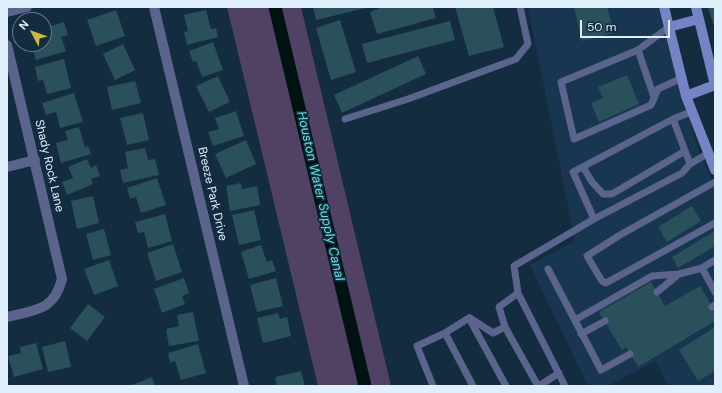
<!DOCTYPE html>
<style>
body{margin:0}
#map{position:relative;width:722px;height:393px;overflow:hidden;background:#142c40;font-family:"DM Sans",sans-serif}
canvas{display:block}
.frame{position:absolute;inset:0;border:8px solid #e0effc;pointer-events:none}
.north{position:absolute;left:12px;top:12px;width:40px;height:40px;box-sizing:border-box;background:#142c40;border:1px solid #667a8b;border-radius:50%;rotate:311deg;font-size:11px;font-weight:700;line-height:16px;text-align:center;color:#e0effc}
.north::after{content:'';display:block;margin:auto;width:14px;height:18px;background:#ccb939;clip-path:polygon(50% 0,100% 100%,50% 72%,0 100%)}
.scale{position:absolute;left:580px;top:20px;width:90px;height:18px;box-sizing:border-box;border:2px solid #e0effc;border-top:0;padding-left:5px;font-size:12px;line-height:14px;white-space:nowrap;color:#e0effc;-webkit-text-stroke:3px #142c40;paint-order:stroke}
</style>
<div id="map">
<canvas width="722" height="393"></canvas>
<div class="frame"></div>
<div class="north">N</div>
<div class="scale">50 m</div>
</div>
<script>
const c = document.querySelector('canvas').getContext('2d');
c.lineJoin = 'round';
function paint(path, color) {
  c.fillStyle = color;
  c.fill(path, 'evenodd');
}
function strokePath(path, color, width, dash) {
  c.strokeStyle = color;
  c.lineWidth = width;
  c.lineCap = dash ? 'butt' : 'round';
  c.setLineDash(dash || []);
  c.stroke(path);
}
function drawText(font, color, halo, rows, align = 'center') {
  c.font = font + ' "DM Sans",sans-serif';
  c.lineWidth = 3.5;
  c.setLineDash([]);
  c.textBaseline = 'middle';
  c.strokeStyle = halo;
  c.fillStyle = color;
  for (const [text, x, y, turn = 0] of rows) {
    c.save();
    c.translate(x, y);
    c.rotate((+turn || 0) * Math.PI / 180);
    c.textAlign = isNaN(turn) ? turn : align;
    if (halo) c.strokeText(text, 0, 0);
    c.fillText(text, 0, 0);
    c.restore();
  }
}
const built = new Path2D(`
 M528,7H658L698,150L715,187V386H668L656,361L607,386H588L530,265L575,241Z`);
const green = new Path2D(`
 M227,7H301L391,386H318Z`);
const canal = new Path2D(`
 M275,7L365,386`);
const building = new Path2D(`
 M313,7H366V8L316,20Z
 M383,7H433L436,18L377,34L370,12Z
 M455,7H493L504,47L469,56Z
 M574,7H607L614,33L582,41Z
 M708,7H715V30Z
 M116,10L125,36L96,46L87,20Z
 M206,10L211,29L216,28L218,37L187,45L184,32L188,31L184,15Z
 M340,20L356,72L331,80L316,28Z
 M450,21L455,40L367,63L362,44Z
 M64,22L68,35L61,37L66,51L36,60L31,44H44V28Z
 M213,42L223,70L202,77L196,61L193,62L189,51Z
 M123,44L135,70L115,80L103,54Z
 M418,56L426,74L342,113L334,95Z
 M64,59L71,88L47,94L43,80L38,81L35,67Z
 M627,75L639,104L599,122L591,103L603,98L598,87Z
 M218,76L230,102L209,112L196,86Z
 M135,81L141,103L112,110L107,87Z
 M74,93L83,122L60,128L56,112L46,115L42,103Z
 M236,111L244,136L213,146L208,132L219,129L215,118Z
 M143,113L149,140L127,145L120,118Z
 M79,127L85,147L88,146L91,154L61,163L56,143L68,140L65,131Z
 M246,140L256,164L226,178L215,154Z
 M145,148L148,160L155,159L159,175L123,183L120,170L128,168L125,152Z
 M87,159L91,168L96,165L100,176L91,179L93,184L67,195L62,182L73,178L68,167Z
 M157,178L166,205L141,213L136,197L130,199L127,188Z
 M241,183L242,189L257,186L260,205L230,211L226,186Z
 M93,196L99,223L77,229L71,201Z
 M692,206L701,221L667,242L658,227Z
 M254,210L261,240L239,245L232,215Z
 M165,214L172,241L148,248L144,232L138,233L135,222Z
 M104,229L111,255L93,260L86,234Z
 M715,231V246L678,268L672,257Z
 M173,244L182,272L156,281L147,253Z
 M261,245L267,262L272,260L276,271L249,279L241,252Z
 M109,260L118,286L94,295L84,269Z
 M184,278L189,293L182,296L185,304L162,313L154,289Z
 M276,278L283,306L257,312L250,285Z
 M651,282L665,306L700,286L715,311V321L638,367L626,347L622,350L599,312Z
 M88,304L105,317L87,341L70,328Z
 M193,312L199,341L169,346L166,329L179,326L177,315Z
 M278,313L280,319L287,317L291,336L263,343L257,318Z
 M715,327V371L698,381L679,350Z
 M65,341L71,367L48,372L42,347Z
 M36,343L43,369L14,377L8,356L21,353L20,347Z
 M198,344L206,373L181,380L175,361L170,363L168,353Z
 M301,371L305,386H277L275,377Z
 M152,377L155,386H129Z`);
const lane = new Path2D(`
 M669,27L638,50L561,82L574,139L651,105L658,89L682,78
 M638,50L654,97
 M345,119L408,99L516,59L528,44L520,7
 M673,119L691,112
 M583,167L592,182L603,194H612L685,151
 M715,182L620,235L587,256L602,281L606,283L715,223
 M594,219L573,172L673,119L690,164
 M702,268L715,292
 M548,269L601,370L630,354
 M657,292L679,274
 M518,293L499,307L505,327L538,386
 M712,307L715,305
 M469,318L506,386
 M470,318L493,333L505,327
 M575,320L652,276L679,274L702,268L715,260
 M445,333L473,386
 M581,334L605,321
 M433,386L417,346L445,333L469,318
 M539,386L559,373
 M565,386L518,293L514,266L594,219L682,173L690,164L707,154`);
const street = new Path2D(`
 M154,7L244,386
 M7,12L27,7
 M7,45L62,279C54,311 35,310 7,317
 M7,167L35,160`);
const secondary = new Path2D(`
 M664,7L686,96L715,170
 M696,7L715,85
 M669,27L699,19
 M686,96L715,85`);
const streetNames = [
 ["Shady Rock Lane",49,166,77],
 ["Breeze Park Drive",212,194,77]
];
const waterNames = [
 ["Houston Water Supply Canal",320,196,77]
];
paint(built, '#18364f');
paint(green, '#504165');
strokePath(canal, '#001311', 13);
paint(building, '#29505b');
strokePath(lane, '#5b648c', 7);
strokePath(street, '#5b648c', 10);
strokePath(secondary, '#7683c4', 10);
drawText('12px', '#e0effc', '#142c40', streetNames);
drawText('italic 13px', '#61e3d8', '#142c40', waterNames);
</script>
